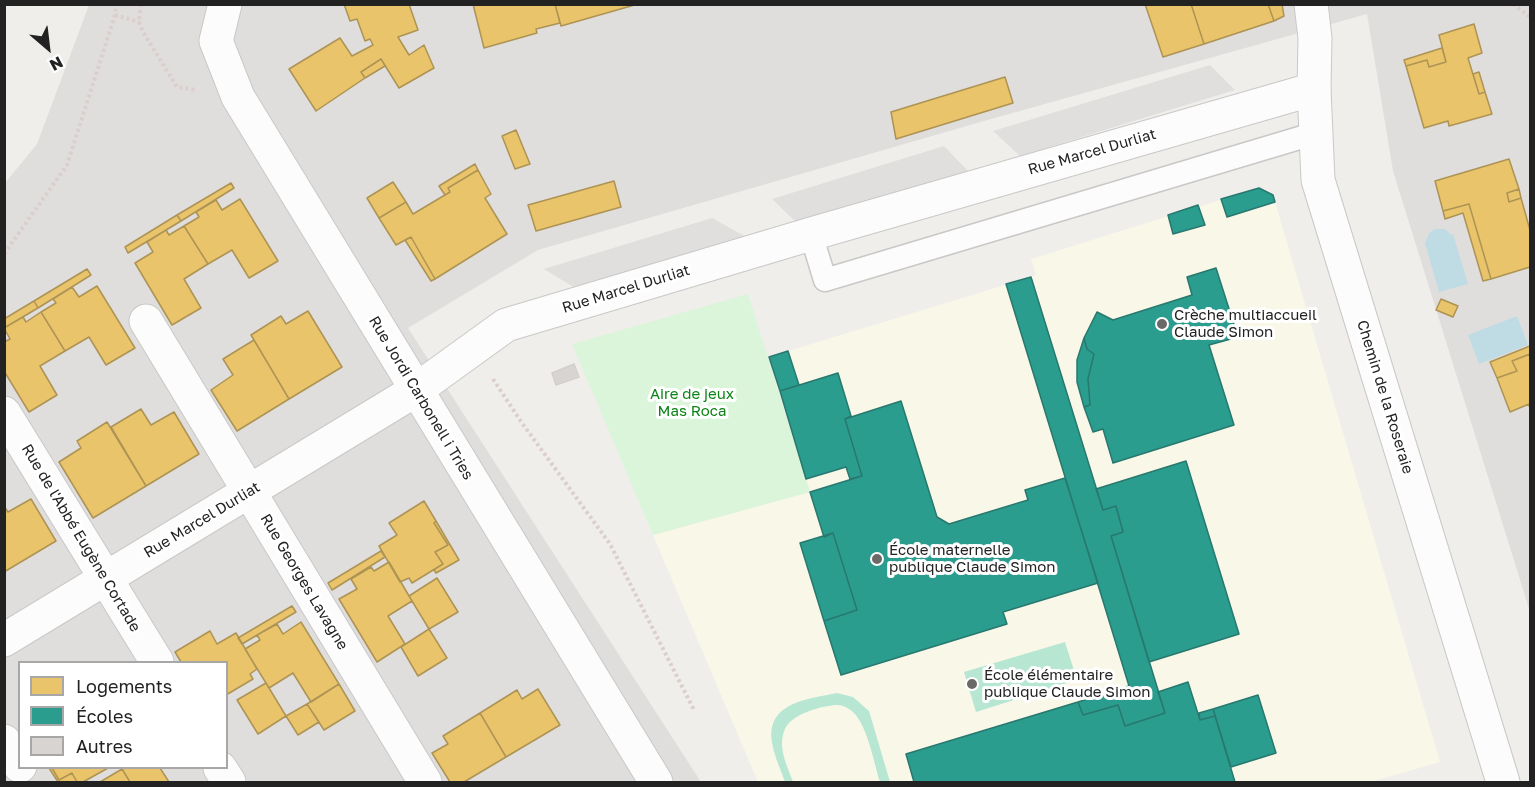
<!DOCTYPE html>
<meta charset="utf-8">
<style>
body{margin:0}
#map{position:relative;width:1535px;height:787px;overflow:hidden;background:#f0eeeb;font-family:"Golos Text",sans-serif}
canvas{display:block}
.frame{position:absolute;inset:0;border:6px solid #222;pointer-events:none}
.legend{position:absolute;left:18px;top:661px;width:210px;height:108px;box-sizing:border-box;background:#fff;border:2px solid #a7a7a7;margin:0;padding:8px 10px;list-style:none;font-size:18px;color:#222}
.legend li{display:flex;align-items:center;gap:12px;height:30px}
.legend b{width:30px;border:2px solid #a7a7a7}
.north{position:absolute;left:18px;top:18px;width:60px;height:60px;-webkit-text-stroke:4px #fff;paint-order:stroke;rotate:152deg;font-size:16px;font-weight:700;line-height:24px;text-align:center;color:#222}
.north::after{content:'';display:block;margin:auto;width:21px;height:27px;background:#222;clip-path:polygon(50% 0,100% 100%,50% 72%,0 100%)}
</style>
<div id="map">
<canvas width="1535" height="787"></canvas>
<div class="frame"></div>
<ul class="legend">
<li><b style="height:16px;background:#e9c46a"></b>Logements</li>
<li><b style="height:16px;background:#2a9d8f"></b>Écoles</li>
<li><b style="height:16px;background:#d7d4d2"></b>Autres</li>
</ul>
<div class="north">N</div>
</div>
<script>
const c = document.querySelector('canvas').getContext('2d');
c.lineJoin = 'round';
function paint(path, color) {
  c.fillStyle = color;
  c.fill(path, 'evenodd');
}
function strokePath(path, color, width, dash) {
  c.strokeStyle = color;
  c.lineWidth = width;
  c.lineCap = dash ? 'butt' : 'round';
  c.setLineDash(dash || []);
  c.stroke(path);
}
function drawText(font, color, halo, rows, align = 'center') {
  c.font = font + ' "Golos Text",sans-serif';
  c.lineWidth = 6;
  c.setLineDash([]);
  c.textBaseline = 'middle';
  c.strokeStyle = halo;
  c.fillStyle = color;
  for (const [text, x, y, turn = 0] of rows) {
    c.save();
    c.translate(x, y);
    c.rotate((+turn || 0) * Math.PI / 180);
    c.textAlign = isNaN(turn) ? turn : align;
    if (halo) c.strokeText(text, 0, 0);
    c.fillText(text, 0, 0);
    c.restore();
  }
}
const residential = new Path2D(`
 M89,5H1530V612L1393,171L1367,14L984,121L538,250L408,328L701,782H5V183L37,144ZM20,662H226V768H20Z`);
const education = new Path2D(`
 M1259,188L1273,195L1440,762L1371,782H758L653,535L810,492L769,357L1031,277L1036,275L1031,259Z`);
const park = new Path2D(`
 M748,294L810,492L653,535L572,344Z`);
const pitch = new Path2D(`
 M1065,642L1077,680L976,712L964,672Z
 M837,693L853,697L869,711L890,782H880C874,763 868,728 854,713C850,709 843,705 838,705C823,705 791,714 785,729C777,747 787,765 793,782H785C781,770 774,756 772,742C766,702 809,699 837,693Z`);
const parking = new Path2D(`
 M1210,65L1235,90L1020,156L993,131Z
 M944,146L969,172L798,224L772,199Z
 M712,218L748,238L580,291L544,269Z`);
const water = new Path2D(`
 M1434,229H1445L1451,235L1453,234L1468,284L1439,292L1425,243L1429,234Z
 M1517,316L1528,345L1479,364L1468,335Z`);
const homes = new Path2D(`
 M344,4H409L418,30L398,37L409,55L424,45L434,68L399,88L381,59L361,72L365,78L316,111L289,69L340,38L352,56L373,45L370,39L365,41L357,19L350,21Z
 M473,4H555L560,23L536,29L537,33L484,48Z
 M555,4H638L561,26Z
 M1145,4H1191L1204,44L1163,57Z
 M1191,4H1268L1274,21L1204,44Z
 M1268,4H1282L1284,16L1274,21Z
 M1474,24L1482,53L1468,58L1479,94L1485,92L1492,114L1449,126L1448,121L1424,128L1406,66L1427,60L1429,67L1446,62L1439,35Z
 M1442,48L1446,62L1429,67L1427,60L1406,66L1404,60Z
 M381,59L385,66L365,78L361,72Z
 M1479,72L1485,92L1479,94L1473,74Z
 M1005,77L1013,103L896,139L891,112Z
 M516,130L530,164L515,169L502,136Z
 M1509,159L1519,189L1507,193L1509,202L1521,198L1530,230V267L1491,279L1469,204L1443,211L1435,181Z
 M475,164L478,170L448,188L450,192L445,195L439,186Z
 M478,170L491,194L485,198L507,234L435,279L411,237L396,245L379,218L406,202L413,214L450,192L448,188Z
 M614,181L621,207L536,231L528,205Z
 M393,182L406,202L379,218L367,198Z
 M231,183L234,188L181,221L177,215Z
 M1519,189L1521,198L1509,202L1507,193Z
 M240,199L278,261L249,278L232,250L208,264L184,226L199,217L196,212L216,200L222,210Z
 M1469,204L1491,279L1483,281L1463,213L1445,219L1443,211Z
 M177,215L181,221L128,253L125,247Z
 M184,226L208,264L184,279L201,308L172,325L135,263L153,252L147,242L166,230L169,235Z
 M411,237L435,279L431,281L405,240Z
 M87,269L91,275L38,308L34,301Z
 M97,286L135,348L106,365L89,337L65,351L41,312L56,303L53,299L72,287L79,297Z
 M1441,299L1458,306L1453,317L1436,310Z
 M34,301L38,308L4,328V319Z
 M308,311L342,367L289,399L251,335L281,316L286,324Z
 M41,312L65,351L40,366L57,395L29,412L4,371V342L10,339L4,328L23,317L26,322Z
 M254,340L289,399L237,431L211,390L233,375L223,359Z
 M1530,346V354L1512,361L1517,371L1497,378L1490,362Z
 M1530,354V409L1529,404L1510,412L1497,378L1517,371L1512,361Z
 M141,409L151,425L174,412L199,454L146,486L111,427Z
 M107,422L146,486L93,518L59,462L81,448L77,441Z
 M31,499L56,541L4,572V506L8,512Z
 M424,501L436,521L434,523L448,545L435,552L443,564L412,583L409,578L400,582L379,546L397,535L389,523Z
 M436,521L459,560L436,573L434,570L443,564L435,552L448,545L434,523Z
 M381,551L385,557L332,590L328,583Z
 M389,562L412,601L388,616L405,644L377,662L339,599L357,589L351,579L371,567L374,571Z
 M437,578L458,612L429,629L409,596Z
 M292,606L296,612L242,644L238,638Z
 M301,622L339,684L311,702L293,673L269,688L245,649L260,640L257,635L277,624L283,634Z
 M429,629L447,658L418,676L401,647Z
 M210,631L217,644L236,633L257,669L250,674L253,679L226,695V662H181L175,652Z
 M266,683L286,716L258,734L237,700Z
 M339,684L355,711L324,730L307,704Z
 M538,689L560,725L506,757L480,713L517,690L522,699Z
 M307,704L319,722L298,735L286,716Z
 M480,713L506,757L464,782H450L432,753L448,744L443,736Z
 M49,768H52L59,780L72,773L77,782H58Z
 M52,768H108L83,782H77L72,773L59,780Z
 M125,768H160L169,782H130L122,769Z
 M122,769L130,782H100Z`);
const schools = new Path2D(`
 M1259,188L1273,195L1275,202L1227,217L1221,199Z
 M1198,205L1205,225L1173,234L1168,215Z
 M1216,268L1238,337L1209,345L1234,425L1113,463L1103,429L1093,432L1084,407L1090,405L1088,379L1094,354L1087,349L1084,338L1097,312L1113,320L1192,295L1187,277Z
 M1031,277L1103,510L1116,506L1123,532L1111,536L1165,713L1125,726L1118,705L1083,715L1078,702L1129,686L1006,284Z
 M1084,338L1087,349L1094,354L1088,379L1090,405L1084,407L1077,382V360Z
 M788,351L799,385L780,391L769,357Z
 M838,373L851,416L845,419L862,476L850,479L846,467L806,479L780,391Z
 M901,401L937,517L949,524L1028,500L1025,490L1065,478L1098,583L1003,612L1007,624L841,675L824,621L857,610L833,533L824,537L810,492L862,476L845,419Z
 M1186,461L1239,634L1149,662L1111,536L1123,532L1116,506L1103,510L1096,489Z
 M833,533L857,610L824,621L800,543Z
 M1188,682L1200,720L1215,716L1235,782H914L906,754L1078,702L1083,715L1118,705L1125,726L1165,713L1158,692Z
 M1258,695L1276,753L1231,767L1213,709Z
 M1213,709L1215,716L1200,720L1199,713Z`);
const building = new Path2D(`
 M574,364L579,377L556,385L552,373Z`);
const path = new Path2D(`
 M141,4L139,22L143,32L177,87L196,90
 M1513,4L1530,17
 M115,15L139,22
 M4,254L67,165L115,15L116,4
 M493,379L522,423L610,544L694,710`);
const service = new Path2D(`
 M811,234L825,280L1316,133`);
const minor = new Path2D(`
 M225,4L216,41L238,97L656,782
 M146,321L425,782
 M4,413L157,662
 M4,640L416,390L506,325L811,234L1314,89
 M4,741L20,766
 M220,768L229,782`);
const tertiary = new Path2D(`
 M1311,4L1315,38L1314,89L1318,180L1503,782`);
const markers = [
 [1162,324,6,"#6a6968"],
 [877,559,6,"#6a6968"],
 [972,684,6,"#6a6968"]
];
const streetNames = [
 ["Rue Marcel Durliat",1092,152,-16],
 ["Rue Marcel Durliat",626,289,-17],
 ["Chemin de la Roseraie",1385,397,73],
 ["Rue Jordi Carbonell i Tries",421,398,59],
 ["Rue Marcel Durliat",202,520,-31],
 ["Rue de l'Abbé Eugène Cortade",81,538,59],
 ["Rue Georges Lavagne",304,582,59]
];
const poiNames = [
 ["Crèche multiaccueil",1174,315],
 ["Claude Simon",1174,332],
 ["École maternelle",889,550],
 ["publique Claude Simon",889,567],
 ["École élémentaire",984,675],
 ["publique Claude Simon",984,692]
];
const parkNames = [
 ["Aire de jeux",692,394],
 ["Mas Roca",692,411]
];
paint(residential, '#dfdedc');
paint(education, '#f8f7e8');
paint(park, '#daf5da');
paint(pitch, '#b7e6d2');
paint(parking, '#e0dfde');
paint(water, '#bfdbe3');
paint(homes, '#e9c46a');
strokePath(homes, '#ad9354', 1.5);
paint(schools, '#2a9d8f');
strokePath(schools, '#28786e', 1.5);
paint(building, '#d7d4d2');
strokePath(building, '#d3d0cc', 1.5);
strokePath(service, '#c9c8c7', 25);
strokePath(minor, '#c9c8c7', 35);
strokePath(tertiary, '#c9c8c7', 35);
strokePath(path, '#dccecd', 4, [3, 3]);
strokePath(service, '#fdfcfc', 22);
strokePath(minor, '#fdfcfc', 33);
strokePath(tertiary, '#fdfcfc', 33);
for (const [x, y, r, color] of markers) {
  const dot = new Path2D();
  dot.arc(x, y, r, 0, 2 * Math.PI);
  c.fillStyle = color;
  c.fill(dot);
  strokePath(dot, '#fff', 2);
}
drawText('15px', '#222', '#fff', streetNames);
drawText('15px', '#222', '#fff', poiNames, 'left');
drawText('15px', '#0c8416', '#fff', parkNames);
</script>
